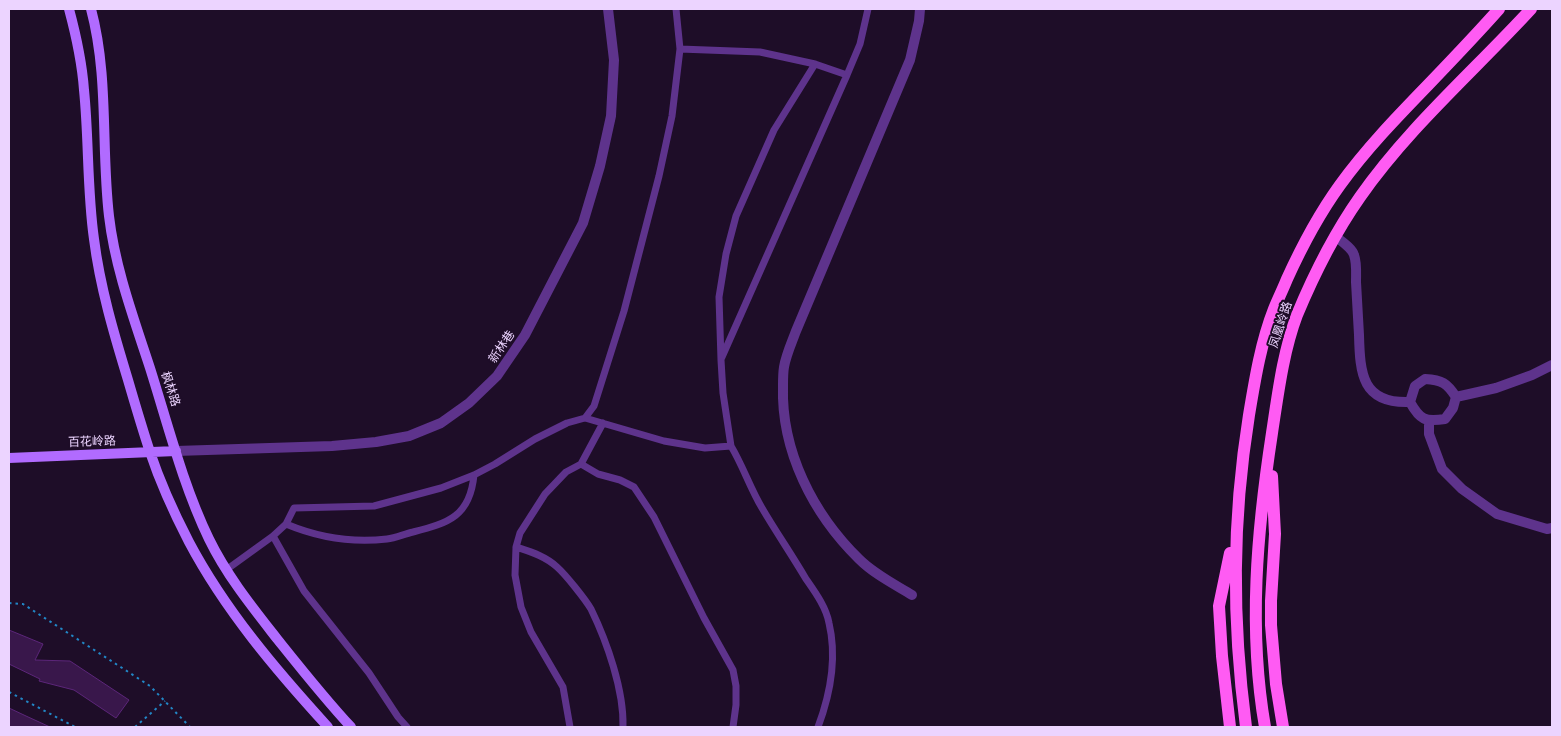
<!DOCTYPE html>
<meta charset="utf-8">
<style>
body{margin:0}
#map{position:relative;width:1561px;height:736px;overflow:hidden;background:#1e0d28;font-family:"Fira Sans",sans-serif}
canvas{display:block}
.frame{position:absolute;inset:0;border:10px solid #ecd4ff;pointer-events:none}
</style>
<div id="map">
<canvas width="1561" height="736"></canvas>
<div class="frame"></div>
</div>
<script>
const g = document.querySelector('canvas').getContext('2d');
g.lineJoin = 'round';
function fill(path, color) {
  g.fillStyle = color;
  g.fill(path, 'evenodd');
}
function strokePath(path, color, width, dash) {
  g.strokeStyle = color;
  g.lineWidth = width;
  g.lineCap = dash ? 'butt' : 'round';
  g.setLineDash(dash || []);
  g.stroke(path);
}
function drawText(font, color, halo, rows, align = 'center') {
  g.font = font + ' "Fira Sans","Noto Sans SC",sans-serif';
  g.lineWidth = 4;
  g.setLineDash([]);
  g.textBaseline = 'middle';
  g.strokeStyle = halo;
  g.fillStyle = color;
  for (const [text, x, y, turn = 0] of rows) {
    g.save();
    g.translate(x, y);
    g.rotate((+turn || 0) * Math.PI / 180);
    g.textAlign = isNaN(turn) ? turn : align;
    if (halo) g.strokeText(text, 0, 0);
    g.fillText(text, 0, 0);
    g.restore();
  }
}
const building = new Path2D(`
 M9,630L43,644L35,660L70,661L129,700L116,718L74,690L39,681L40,679L9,664Z
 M9,708L26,716L50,727H9Z`);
fill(building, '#39174b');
strokePath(building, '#5c267a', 1);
strokePath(new Path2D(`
 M9,603L23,604L150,686L190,727
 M9,692L75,727
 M135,727L165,701`), '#2286c5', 2, [2.5, 4]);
strokePath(new Path2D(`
 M680,49L760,52L815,64
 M722,357L847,75
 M585,418L594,406L624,311L659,176L672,116L680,49L676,9
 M731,446C743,466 750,488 762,508C776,532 792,555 806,579C815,592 826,607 829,623C837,657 830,695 818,727
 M581,464L598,474L620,480L634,487L654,517L704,618L733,670L736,686V705L733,727
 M286,524C317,537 352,543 387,539C396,538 404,534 413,532C449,523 470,516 474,475
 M273,536L304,591L369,673L398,717L407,727
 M516,547C531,552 545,556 557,567C566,575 585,599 591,609C607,642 624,690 623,727
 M226,570L273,536L286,524L294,508L374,506L441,488L474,475L495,464L535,439L567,423L585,418L664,441L705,448L731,446L723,393L721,360L719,297L726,254L736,216L774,130L815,64L847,75L860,44L868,9
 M570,727L563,687L531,632L521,607L515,575L516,547L520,533L545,494L566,472L581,464L603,423`), '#5e338c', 7);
strokePath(new Path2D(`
 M1335,236C1341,241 1352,248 1354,255C1357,263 1356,273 1356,282C1357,299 1358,317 1359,335C1360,374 1362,404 1410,402
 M1425,379C1442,380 1447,383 1456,397L1453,408L1445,419C1425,422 1420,420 1410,402L1415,386Z
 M1456,397L1496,388L1532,375L1552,365
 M1429,421V434L1442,469L1462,489L1497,514L1547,529L1552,528
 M176,451L332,446L376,442L409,436L441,423L469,403L497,376L525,335L583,223L600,166L611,116L614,60L608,9
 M912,595C894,584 874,574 859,559C813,514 781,451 783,386C783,380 783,373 784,367C786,355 792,342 796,331L910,60L919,21L920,9`), '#5e338c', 10);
strokePath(new Path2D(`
 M69,9C76,35 82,62 84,90C89,139 87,190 94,239C100,287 114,334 128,380C135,404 142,428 150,452C160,482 174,513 189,542C225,610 276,670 328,727
 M91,9C109,76 101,148 109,216C115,268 134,319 150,368C168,425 183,485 209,539C227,576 253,608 278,640C302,670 325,699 351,727
 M9,458L176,451`), '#b16bff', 10);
strokePath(new Path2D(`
 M1272,476L1275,534L1271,601V625L1276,684L1283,727
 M1230,727L1222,656L1219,606L1230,553
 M1246,727C1232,620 1232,521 1249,415C1255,379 1261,342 1274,309C1278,299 1283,289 1287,279C1302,246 1319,214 1340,185C1366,149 1397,117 1428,85C1452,60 1476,35 1499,9
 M1265,727C1248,629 1257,531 1272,433C1278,394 1283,352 1297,315C1314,274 1334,234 1360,197C1408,128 1474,71 1531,9`), '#ff5bf3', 12);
drawText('12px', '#ecd4ff', '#1e0d28', [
 ["凤凰岭路",1281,325,-72],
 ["新林巷",502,347,-56],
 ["枫林路",170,389,72],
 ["百花岭路",92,442,-2]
]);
</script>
